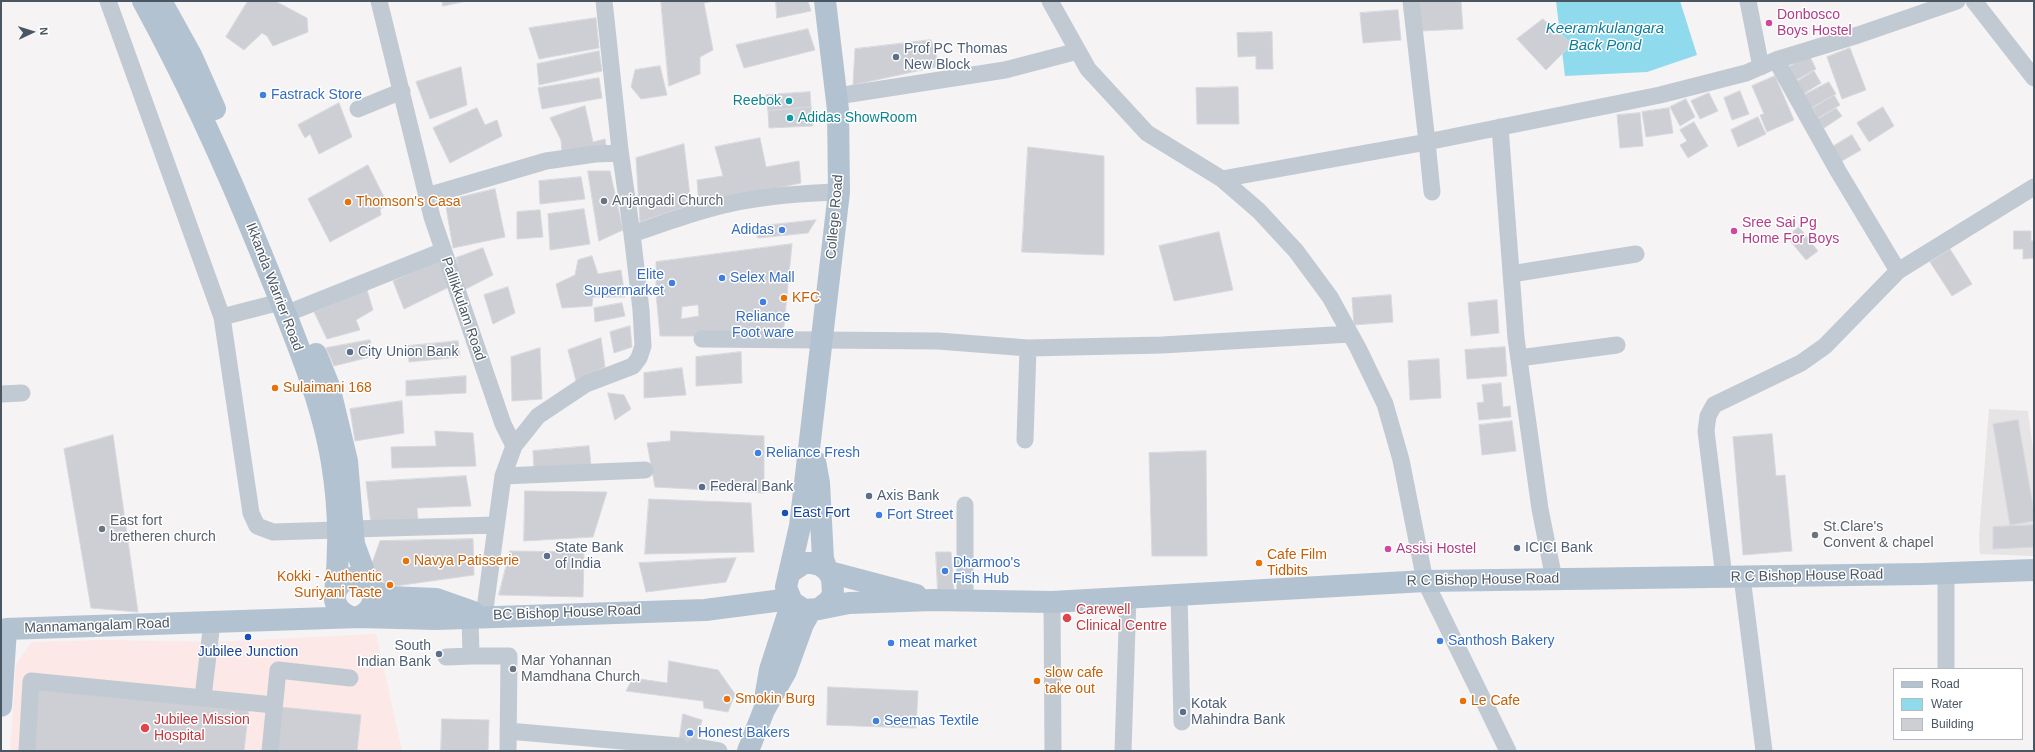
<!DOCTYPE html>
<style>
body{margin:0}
#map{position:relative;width:2035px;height:752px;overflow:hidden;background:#f5f3f3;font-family:Helvetica,sans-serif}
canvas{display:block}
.frame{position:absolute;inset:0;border:2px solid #4a5661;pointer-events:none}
.legend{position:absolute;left:1893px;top:668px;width:130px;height:72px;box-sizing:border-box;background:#fff;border:1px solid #b7bbc0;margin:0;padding:5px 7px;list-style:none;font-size:12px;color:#4a5661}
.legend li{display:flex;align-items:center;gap:8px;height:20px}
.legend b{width:20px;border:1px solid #b7bbc0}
.north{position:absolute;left:12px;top:12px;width:40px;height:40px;-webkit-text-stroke:3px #fff;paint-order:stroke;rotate:86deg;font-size:11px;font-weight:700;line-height:16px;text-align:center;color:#4a5661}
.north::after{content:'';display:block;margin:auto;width:14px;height:18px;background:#4a5661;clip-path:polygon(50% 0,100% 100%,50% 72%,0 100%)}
</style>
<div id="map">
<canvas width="2035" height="752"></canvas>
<div class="frame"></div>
<ul class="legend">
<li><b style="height:5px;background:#b3c2d1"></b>Road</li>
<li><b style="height:11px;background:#90daee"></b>Water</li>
<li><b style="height:11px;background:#cdcfd5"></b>Building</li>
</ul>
<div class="north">N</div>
</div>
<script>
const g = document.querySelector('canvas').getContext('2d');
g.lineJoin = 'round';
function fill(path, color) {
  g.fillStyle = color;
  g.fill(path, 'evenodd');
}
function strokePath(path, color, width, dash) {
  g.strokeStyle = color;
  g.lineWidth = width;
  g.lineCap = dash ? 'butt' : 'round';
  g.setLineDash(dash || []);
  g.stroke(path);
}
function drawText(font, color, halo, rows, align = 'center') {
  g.font = font + ' Helvetica,sans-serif';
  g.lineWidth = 3;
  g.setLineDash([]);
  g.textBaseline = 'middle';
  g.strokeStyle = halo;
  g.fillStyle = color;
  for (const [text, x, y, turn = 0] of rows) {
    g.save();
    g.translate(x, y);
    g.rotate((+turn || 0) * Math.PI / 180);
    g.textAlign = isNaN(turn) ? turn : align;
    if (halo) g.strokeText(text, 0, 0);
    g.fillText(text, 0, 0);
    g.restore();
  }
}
fill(new Path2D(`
 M1989,409L2028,411L2034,457V556L1980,554L1979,536Z`), '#e6e4e5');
fill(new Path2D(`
 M376,634L402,751H10L16,664L32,642L103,640L216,642Z`), '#fce8e6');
fill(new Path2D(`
 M1556,1H1680L1697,55L1647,72L1565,76Z`), '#90daee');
const building = new Path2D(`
 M248,1H275L307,18L308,32L273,46L267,36L262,33L244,50L226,37Z
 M442,1H467L443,6Z
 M661,1H713L704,3L713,50L700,57V74L669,86Z
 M776,1H808L811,11L777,18Z
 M1461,1L1463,29L1421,31L1419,2Z
 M1398,10L1401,40L1363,43L1360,13Z
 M596,18L599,48L539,59L529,28Z
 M1543,19L1572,44L1546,70L1517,39Z
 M808,29L815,50L744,68L736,45Z
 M1272,32L1273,69H1256V56L1238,57L1237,33Z
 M931,40L940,66L853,85L855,49Z
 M1850,48L1866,90L1842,99L1827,57Z
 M599,51L602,71L539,85L537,64Z
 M1809,55L1816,69L1794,81L1787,68Z
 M660,66L667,95L641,99L631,87L635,70Z
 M461,67L467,105L430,119L416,82Z
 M1814,71L1821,83L1803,94L1796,82Z
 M1775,76L1794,120L1767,132L1760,115L1764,114L1752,86Z
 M599,78L602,98L542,109L538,88Z
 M1829,82L1836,94L1811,108L1804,95Z
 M1238,87L1239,124H1197L1196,88Z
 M1740,91L1749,114L1732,120L1724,98Z
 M810,92L811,107L768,111L766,95Z
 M1709,93L1718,111L1700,119L1691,101Z
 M1834,95L1840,105L1818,118L1813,108Z
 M1686,99L1695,117L1680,126L1670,107Z
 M339,103L352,137L319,154L310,134L305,138L298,125Z
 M585,106L593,142L605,139L607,150L562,154L561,140L550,118Z
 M811,107L813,126L769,128L768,111Z
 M1883,107L1894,126L1869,142L1857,123Z
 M477,108L485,125L497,120L502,136L450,163L433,128Z
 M1669,108L1673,133L1646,137L1642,112Z
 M1836,108L1842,116L1824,128L1818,119Z
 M1640,113L1643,146L1620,148L1617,115Z
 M1758,117L1766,134L1738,147L1731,130Z
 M1694,122L1708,146L1688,158L1680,145L1687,141L1680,130Z
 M1852,135L1861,150L1835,165L1827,150Z
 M760,138L766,167L799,161L801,183L699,205L697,180L723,176L715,147Z
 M684,144L691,205L640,222L636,158Z
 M1028,147L1104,156V255L1022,252Z
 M368,165L388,205L380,209L381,215L330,242L308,199Z
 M588,171H610L623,230L599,241Z
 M581,177L585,199L540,204L539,181Z
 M495,189L505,237L453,248L445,201Z
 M584,209L590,244L550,250L548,214Z
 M540,210L543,237L517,239V212Z
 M816,220L808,233L758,238L753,227Z
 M1799,227L1818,251L1806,260L1787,237Z
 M2014,231H2031V241H2034V258L2023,259V249H2014Z
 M1219,232L1233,290L1174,301L1159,246Z
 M792,244L783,336H660L656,293V262Z
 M483,248L493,275L464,290L456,258Z
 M1950,249L1972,284L1952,296L1930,262Z
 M592,256L598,274L621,270L625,297H593L592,306L562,308L556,284L575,275L578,260Z
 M438,261L449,287L404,309L393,281Z
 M508,287L515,313L493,324L484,295Z
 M367,290L373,310L356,320L360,330L327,339L314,312Z
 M1391,295L1393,322L1354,325L1352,298Z
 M1497,300L1499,333L1471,336L1468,303Z
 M622,303L625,316L595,322L594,308Z
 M698,305L699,316L681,319L682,307Z
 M630,326L632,347L614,353L610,332Z
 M601,338L605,367L576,381L568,350Z
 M370,340L374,356L334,366L326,348Z
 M458,341L460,357L409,362L408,346Z
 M1505,347L1507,376L1467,379L1465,350Z
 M540,348L542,399L512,401L511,357Z
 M741,352L742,383L696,386V357Z
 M1439,359L1441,398L1410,400L1408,361Z
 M682,368L686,395L644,398V373Z
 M466,376V393L406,396V381Z
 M1501,383L1503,407L1510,406L1511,417L1479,420L1477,403L1484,402L1482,385Z
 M608,393L624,395L631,409L615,420Z
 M402,401L404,433L355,441L350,409Z
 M2018,420L2034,512V521L2010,525L1993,424Z
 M1512,421L1516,451L1482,455L1479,425Z
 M435,431L473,433L476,466L392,468L391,447L436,446Z
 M671,431L764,436V493L655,487L647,443L670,441Z
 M1772,434L1776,476L1785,475L1792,551L1743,555L1733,437Z
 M113,435L138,612L91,608L64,449Z
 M589,446L591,465L534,468L533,451Z
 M1206,451L1207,556H1152L1149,453Z
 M466,476L471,506L417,508L418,521L371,524L366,482Z
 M525,491L607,492L593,537L524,541Z
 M649,499L751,503L754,552L645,554Z
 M2034,525V547L1993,549V527Z
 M473,539L474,575L388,587L371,566L380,541Z
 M510,551L584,552L583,597L499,595Z
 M936,552H951L954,590L938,592Z
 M736,558L726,582L646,592L639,563Z
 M669,661L718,670L735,694L728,712L704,708L703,701L626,691L633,678L667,683Z
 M828,687L918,691L916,728L827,725Z
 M38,688L249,707L244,751H33Z
 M279,707L361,715L357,751H275Z
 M683,714L702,720L694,751H678Z
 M442,719L489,720L488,751H441Z`);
fill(building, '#cdcfd5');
strokePath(building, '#d7d9de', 1);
strokePath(new Path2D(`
 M108,1L222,317
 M379,1L432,217L503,424L514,446L503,476L484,616
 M604,1L620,150L632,234
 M1050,1L1088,69L1147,133L1222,179L1259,211L1296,251L1330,297L1358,348L1385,404L1401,460L1425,581L1508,751
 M1748,1L1761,67
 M1974,1L2034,78
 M1776,60L1838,171L1898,271
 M837,96L1005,70L1078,51
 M358,109L402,91
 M1500,127L1516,338L1540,509L1554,579
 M1222,179L1427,142L1411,1
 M1432,192L1427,142L1660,95L1746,73L1776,60L1858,35L1957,1
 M427,196L546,161L595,154L620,153
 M1511,274L1636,254
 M280,302L222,317L251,513L257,526L273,532L337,530
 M298,309L443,251
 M702,339L938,341L1028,348L1162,345L1350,334
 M1519,358L1617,345
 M1,394L22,393
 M1025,440L1028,348
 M514,446L538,416L586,384L633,366L639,358L643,346L641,310L632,234C668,222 705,208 743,201C775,195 807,193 839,192
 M503,476L645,470
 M352,529L496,525
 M1724,577L1706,431L1708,416L1714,405L1801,363L1825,346L1898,271L2034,187
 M1742,577L1764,751
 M1179,594L1182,722
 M965,600V505
 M1052,602L1053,751
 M470,617L471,656H509L508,751
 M446,657L471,656
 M1946,669V573
 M203,697L212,622
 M508,731L679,746
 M695,747L719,751
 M27,751L31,681L274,705
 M270,751L278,670L350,678
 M1123,751L1128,597`), '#c1cad2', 17);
strokePath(new Path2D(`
 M143,1C188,83 226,167 261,253C287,318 321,394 332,463C339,505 340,550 335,593
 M161,1L191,55L215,109
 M316,354L329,386L347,461L354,544L369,585
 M815,461L819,483L823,559L827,570
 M791,572L804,563H812L820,565L827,570L832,578L833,593L830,600L819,609L804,610L792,602L786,587L800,526L839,192L838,110L825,1
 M829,572L916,595
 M372,590L389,597L436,599L473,612
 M819,609L849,603L933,600L1052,602L1425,581L1923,574L2034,570
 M359,617L436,619L705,610L790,599
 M766,693L770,670L792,602
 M1,706L6,629L359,617C367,613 373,608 373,599C374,592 371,586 366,582C343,565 319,603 349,616
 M748,751L764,710L786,671L803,624L811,610`), '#b3c2d1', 22);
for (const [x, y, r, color] of [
 [1769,23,4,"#d1479c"],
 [896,57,4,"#5c6f8a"],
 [263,95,4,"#3f7fe0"],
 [789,101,4,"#0f9aa8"],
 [790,118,4,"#0f9aa8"],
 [604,201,4,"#6b7280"],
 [348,202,4,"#e8710a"],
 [782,230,4,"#3f7fe0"],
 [1734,231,4,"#d1479c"],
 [722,278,4,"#3f7fe0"],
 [672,283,4,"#3f7fe0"],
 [784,298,4,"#e8710a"],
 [763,302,4,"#3f7fe0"],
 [350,352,4,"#5c6f8a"],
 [275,388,4,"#e8710a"],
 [758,453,4,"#3f7fe0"],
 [702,487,4,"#5c6f8a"],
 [869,496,4,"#5c6f8a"],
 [785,513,4,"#1a4fb4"],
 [879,515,4,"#3f7fe0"],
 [102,529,4,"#6b7280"],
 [1815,535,4,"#6b7280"],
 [1517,548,4,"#5c6f8a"],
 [1388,549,4,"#d1479c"],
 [547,556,4,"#5c6f8a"],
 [406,561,4,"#e8710a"],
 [1259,563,4,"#e8710a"],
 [945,571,4,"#3f7fe0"],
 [390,585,4,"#e8710a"],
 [1067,618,5,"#e0444e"],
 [248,637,4,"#1a4fb4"],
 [1440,641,4,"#3f7fe0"],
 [891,643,4,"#3f7fe0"],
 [439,654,4,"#5c6f8a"],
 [513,669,4,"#6b7280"],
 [1037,681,4,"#e8710a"],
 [727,699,4,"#e8710a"],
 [1463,701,4,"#e8710a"],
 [1183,712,4,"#5c6f8a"],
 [876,721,4,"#3f7fe0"],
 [145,728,5,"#e0444e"],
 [690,733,4,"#3f7fe0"]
]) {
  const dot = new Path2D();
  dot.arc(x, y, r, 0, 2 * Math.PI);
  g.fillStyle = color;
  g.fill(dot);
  strokePath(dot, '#fff', 1.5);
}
drawText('14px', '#b23c85', '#fff', [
 ["Donbosco",1777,15],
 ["Boys Hostel",1777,31],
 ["Sree Sai Pg",1742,223],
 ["Home For Boys",1742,239],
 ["Assisi Hostel",1396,549]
], 'left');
drawText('14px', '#4e5e75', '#fff', [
 ["Prof PC Thomas",904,49],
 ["New Block",904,65],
 ["City Union Bank",358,352],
 ["Federal Bank",710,487],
 ["Axis Bank",877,496],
 ["State Bank",555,548],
 ["of India",555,564],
 ["ICICI Bank",1525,548],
 ["South",431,646,"right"],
 ["Indian Bank",431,662,"right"],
 ["Kotak",1191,704],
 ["Mahindra Bank",1191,720]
], 'left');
drawText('14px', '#366cbe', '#fff', [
 ["Fastrack Store",271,95],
 ["Adidas",774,230,"right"],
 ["Elite",664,275,"right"],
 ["Supermarket",664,291,"right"],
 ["Selex Mall",730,278],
 ["Reliance",763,317,"center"],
 ["Foot ware",763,333,"center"],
 ["Reliance Fresh",766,453],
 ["Fort Street",887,515],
 ["Dharmoo's",953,563],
 ["Fish Hub",953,579],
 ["Santhosh Bakery",1448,641],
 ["meat market",899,643],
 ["Seemas Textile",884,721],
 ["Honest Bakers",698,733]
], 'left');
drawText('14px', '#0d838f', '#fff', [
 ["Reebok",781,101],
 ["Adidas ShowRoom",798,118,"left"]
], 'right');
drawText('14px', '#5b616d', '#fff', [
 ["Anjangadi Church",612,201],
 ["East fort",110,521],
 ["bretheren church",110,537],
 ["St.Clare's",1823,527],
 ["Convent & chapel",1823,543],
 ["Mar Yohannan",521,661],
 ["Mamdhana Church",521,677]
], 'left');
drawText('14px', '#c56008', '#fff', [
 ["Thomson's Casa",356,202],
 ["KFC",792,298],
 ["Sulaimani 168",283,388],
 ["Cafe Film",1267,555],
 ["Tidbits",1267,571],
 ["Navya Patisserie",414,561],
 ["Kokki - Authentic",382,577,"right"],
 ["Suriyani Taste",382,593,"right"],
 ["slow cafe",1045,673],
 ["take out",1045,689],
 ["Smokin Burg",735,699],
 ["Le Cafe",1471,701]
], 'left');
drawText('14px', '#4a5661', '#fff', [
 ["College Road",835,217,-85],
 ["Ikkanda Warrier Road",274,287,69],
 ["Pallikkulam Road",463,309,71],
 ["R C Bishop House Road",1807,576,-1],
 ["R C Bishop House Road",1483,580,-1],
 ["BC Bishop House Road",567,613,-2],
 ["Mannamangalam Road",97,626,-2]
]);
drawText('14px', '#164399', '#fff', [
 ["East Fort",793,513],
 ["Jubilee Junction",248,652,"center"]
], 'left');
drawText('14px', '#be3a42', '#fff', [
 ["Carewell",1076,610],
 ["Clinical Centre",1076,626],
 ["Jubilee Mission",154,720],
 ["Hospital",154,736]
], 'left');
drawText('italic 15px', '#0c7c9b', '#fff', [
 ["Keeramkulangara",1605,29],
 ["Back Pond",1605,46]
]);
</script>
